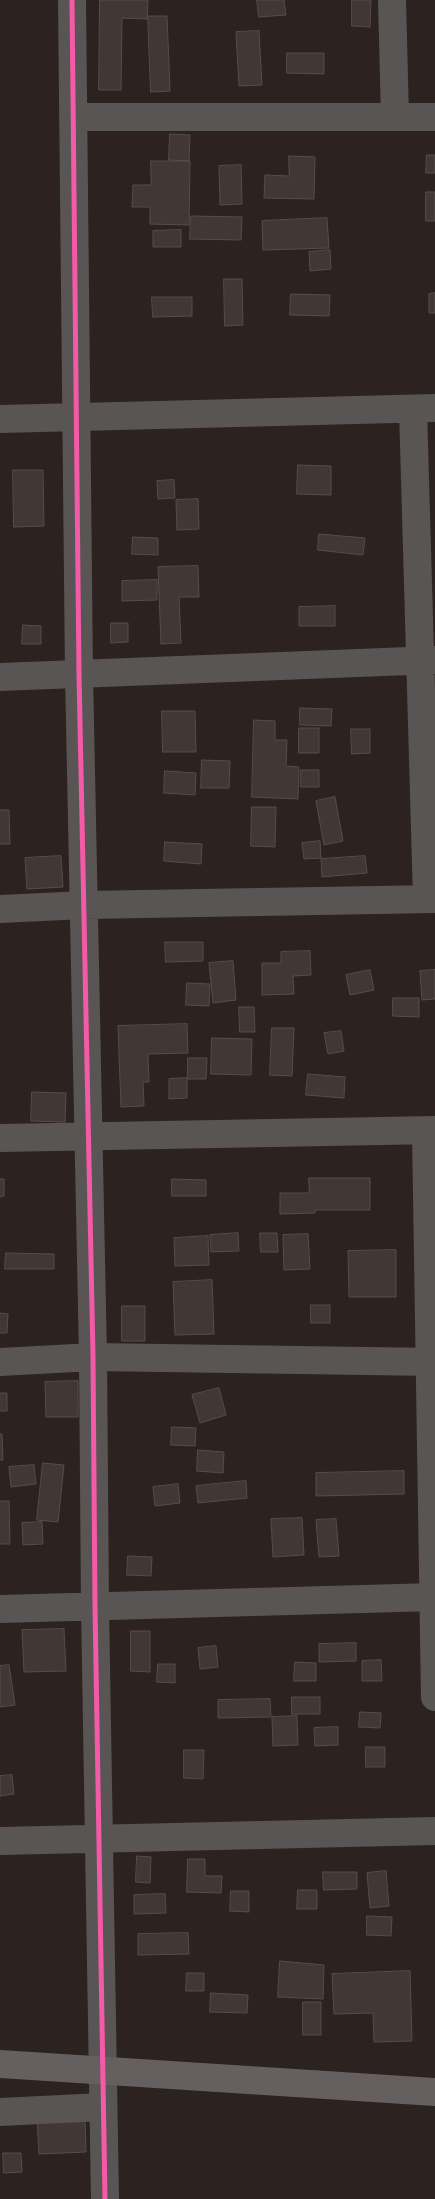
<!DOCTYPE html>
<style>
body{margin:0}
canvas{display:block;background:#2c221f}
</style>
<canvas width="435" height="2199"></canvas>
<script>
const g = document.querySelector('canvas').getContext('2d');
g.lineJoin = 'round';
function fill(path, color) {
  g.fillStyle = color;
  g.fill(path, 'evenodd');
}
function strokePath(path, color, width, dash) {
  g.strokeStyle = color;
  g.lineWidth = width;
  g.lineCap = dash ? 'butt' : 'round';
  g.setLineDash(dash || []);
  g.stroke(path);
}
const building = new Path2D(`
 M100,0H148L147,19L122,18L121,90H99Z
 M257,0H284L286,15L259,17Z
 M352,0H371L370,27L352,26Z
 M148,16H167L170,91L151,92Z
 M259,31L262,85L239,86L236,32Z
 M287,53H324V74L287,73Z
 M170,134L190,135L189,161L169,160Z
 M427,155H435V173H426Z
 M289,156L315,157L314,199L264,198L265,175L289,176Z
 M151,161H190L189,225L150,224V207H132L133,185H151Z
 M241,165L242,204L220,205L219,166Z
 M426,192H435V221H426Z
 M191,216L242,217L241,240L190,239Z
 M327,218L329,248L263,250L262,221Z
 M181,230V247H153V231Z
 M330,250L331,269L310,271L309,252Z
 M224,279H242L243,325L225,326Z
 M435,293V313H429V294Z
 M291,294L330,295L329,316L290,315Z
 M152,297H192V316L153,317Z
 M298,465L331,466V495L297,494Z
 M13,470H43L44,526L14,527Z
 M174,480L175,498L158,499L157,481Z
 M198,499L199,529L177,530L176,500Z
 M319,534L365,538L363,555L318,550Z
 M133,537L158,538V555L132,554Z
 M198,566L199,597H179L181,643L161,644L158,567Z
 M157,580V600L122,601V581Z
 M335,606V626H299V607Z
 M111,623H128V642L111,643Z
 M23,625L41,626V644H22Z
 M300,708L332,709L331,726L300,725Z
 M162,711H195L196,752H163Z
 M254,720L275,721V740H287L286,766L299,767L298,799L252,797Z
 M299,728H319V753H299Z
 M351,729H370V753L352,754Z
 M202,760L230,761L229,788H201Z
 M301,770H319V787H301Z
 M165,771L196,773L195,795L164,793Z
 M335,797L343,841L324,845L316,801Z
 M252,807H276L275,847L251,846Z
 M0,810H9L10,844H0Z
 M320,841L321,858L304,859L302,843Z
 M165,842L202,844L201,864L164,861Z
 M61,856L63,887L27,889L25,858Z
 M365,856L367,873L322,877L321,859Z
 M165,942H203V961L166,962Z
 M310,951L311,975L293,976L294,994L262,995V963H281V952Z
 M233,961L236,1000L213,1003L209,963Z
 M370,970L374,990L350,995L346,975Z
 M435,970V999L422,1000L420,971Z
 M187,983L210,984L209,1006L186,1005Z
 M393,998H419V1017L393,1016Z
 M239,1007H254L255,1032H240Z
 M187,1024L188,1053L148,1054L149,1082H143L144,1106L121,1107L118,1026Z
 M272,1028H294L292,1076L270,1075Z
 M341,1031L344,1051L328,1054L324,1033Z
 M212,1038L252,1039L251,1075L211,1074Z
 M188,1058H207L206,1079H188Z
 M308,1074L345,1077L344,1098L306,1095Z
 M187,1078V1098L169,1099V1079Z
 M32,1092L66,1093L65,1122L31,1121Z
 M309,1178H370V1210H315V1213L280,1214V1193H309Z
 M0,1179H4V1196L0,1197Z
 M172,1179L206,1180V1196H172Z
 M238,1233L239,1251L211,1252L210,1235Z
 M260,1233H277L278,1252H261Z
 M308,1234L310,1269L284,1270L283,1235Z
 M208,1236L209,1265L175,1266L174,1238Z
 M396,1250V1297H349L348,1251Z
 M6,1253L54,1254V1269H5Z
 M212,1280L214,1334L175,1335L173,1282Z
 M311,1305H330V1323H311Z
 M122,1306H145V1341H122Z
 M0,1313L8,1314L7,1333H0Z
 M78,1381V1417H46L45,1382Z
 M219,1388L226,1415L200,1423L192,1395Z
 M0,1393H7V1411H0Z
 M172,1427L196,1428L195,1446L171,1445Z
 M0,1434H2L3,1460H0Z
 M198,1450L224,1452L223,1473L197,1471Z
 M43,1463L64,1465L58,1522L37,1520Z
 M34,1465L36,1484L11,1487L9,1467Z
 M404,1471V1494L316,1496V1473Z
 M246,1481L247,1498L198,1503L196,1486Z
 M178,1484L180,1503L155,1506L153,1487Z
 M0,1501H9L10,1544H0Z
 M302,1518L304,1555L273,1557L271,1519Z
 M336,1519L339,1556L319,1557L316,1520Z
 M42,1522L43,1544L23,1545L22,1523Z
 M128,1556L152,1557L151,1576L127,1575Z
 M64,1629L66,1671L24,1672L22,1630Z
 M131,1631H150V1672L131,1671Z
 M356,1643V1661L319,1662V1644Z
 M216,1646L218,1667L200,1669L198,1648Z
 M381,1660L382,1681H362V1661Z
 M295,1662L316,1663V1681H294Z
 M158,1664H175V1683L157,1682Z
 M9,1665L15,1705L0,1707V1666Z
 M292,1697H320V1714H292Z
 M270,1699L271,1717L218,1718V1700Z
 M360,1712L381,1713L380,1728L359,1727Z
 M297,1716L298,1745L273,1746L272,1717Z
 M338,1727V1745L315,1746L314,1728Z
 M366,1747H385V1767H366Z
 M184,1750H204L203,1779L184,1778Z
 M12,1775L14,1794L0,1796V1776Z
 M137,1856L151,1857L150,1883L136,1882Z
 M188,1859H205V1876H222L221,1893L187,1892Z
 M386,1871L389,1906L370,1908L367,1873Z
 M323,1872H357V1889L324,1890Z
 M298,1890H317V1909H297Z
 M231,1891H249V1912L230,1911Z
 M165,1894L166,1913L134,1914V1895Z
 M367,1916L392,1917L391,1936L367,1935Z
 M188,1933L189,1954L138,1955V1934Z
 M280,1961L324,1965L323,1999L278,1997Z
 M410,1971L412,2041L374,2042L373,2013L334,2014L332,1974Z
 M187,1973H204V1991H186Z
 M211,1993L248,1995L247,2013L210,2012Z
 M303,2002H321V2035H303Z
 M85,2116L86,2152L39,2154L37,2118Z
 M3,2153H21L22,2172L4,2173Z`);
fill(building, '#413835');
strokePath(building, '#564c4a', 1);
strokePath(new Path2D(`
 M72,0L79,674L93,1357L95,1606L105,2199
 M392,0L395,117
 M73,117H435
 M413,409L427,899
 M0,419L435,408
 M0,677L435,660
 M0,909L84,905L435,899
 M426,1131L435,1697
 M0,1138L435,1130
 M0,1362L93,1357L435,1362
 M0,1609L435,1597
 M0,1841L435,1831
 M0,2112L102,2107`), '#595554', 28);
strokePath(new Path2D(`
 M0,2064L435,2092`), '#65605f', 28);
strokePath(new Path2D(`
 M72,0L79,674L93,1357L95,1606L105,2199`), '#f35aa7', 5);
</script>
